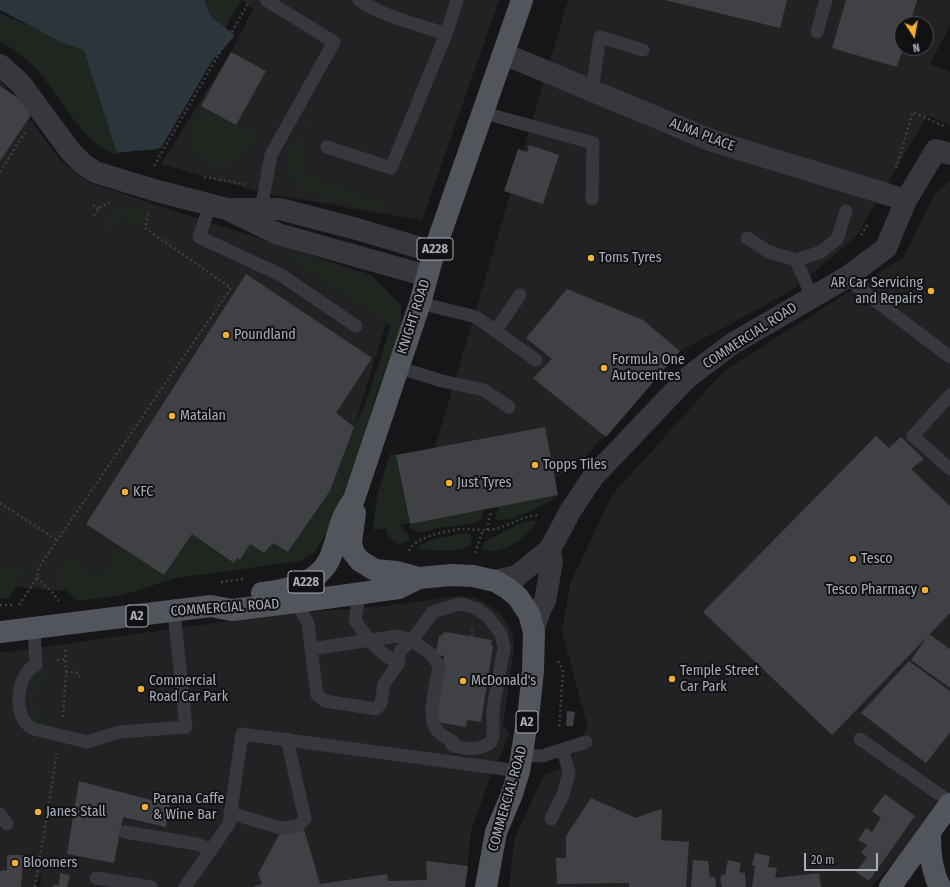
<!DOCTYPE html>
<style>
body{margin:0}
#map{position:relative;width:950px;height:887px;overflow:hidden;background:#161618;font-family:"Fira Sans Condensed",sans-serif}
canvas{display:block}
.north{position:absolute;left:894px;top:16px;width:40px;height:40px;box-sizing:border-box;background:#111113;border:1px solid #4d4f55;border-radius:50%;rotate:169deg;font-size:11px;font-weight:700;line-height:16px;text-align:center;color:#a8adb8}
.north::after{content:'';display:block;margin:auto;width:14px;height:18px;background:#f2b134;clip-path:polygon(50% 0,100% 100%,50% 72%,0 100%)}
.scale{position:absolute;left:804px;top:853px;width:74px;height:18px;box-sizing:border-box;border:2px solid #a8adb8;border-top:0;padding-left:5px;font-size:12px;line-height:14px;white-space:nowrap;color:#a8adb8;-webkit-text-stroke:3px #111113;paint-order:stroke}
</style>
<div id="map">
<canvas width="950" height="887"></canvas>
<div class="north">N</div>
<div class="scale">20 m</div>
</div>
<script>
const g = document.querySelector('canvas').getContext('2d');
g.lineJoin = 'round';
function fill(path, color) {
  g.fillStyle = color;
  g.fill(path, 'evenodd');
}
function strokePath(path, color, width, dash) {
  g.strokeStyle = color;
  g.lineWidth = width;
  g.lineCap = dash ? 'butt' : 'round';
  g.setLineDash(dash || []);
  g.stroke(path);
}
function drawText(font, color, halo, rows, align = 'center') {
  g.font = font + ' "Fira Sans Condensed",sans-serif';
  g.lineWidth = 4;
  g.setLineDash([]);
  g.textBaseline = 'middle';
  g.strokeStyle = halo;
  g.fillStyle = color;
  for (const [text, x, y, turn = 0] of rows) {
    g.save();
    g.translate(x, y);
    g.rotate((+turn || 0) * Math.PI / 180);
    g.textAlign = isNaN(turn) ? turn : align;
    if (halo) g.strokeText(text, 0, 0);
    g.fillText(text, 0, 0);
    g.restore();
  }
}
fill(new Path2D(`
 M242,0H499L422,220L263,193L161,164L231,52L253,9Z
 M568,0H950V25L930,64L950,72V126L928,115L855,238L791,291L675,354L584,459L539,489L422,491ZM902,24H926V48H902Z
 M0,80L62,162L90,183L371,275L388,291L389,313L353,430L330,491L288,552L94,588L58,591L0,585Z
 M950,180V824L924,831L871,887H509L515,837L544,775L567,766L588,728L562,632L570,584L612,495L724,371L904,257L933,197Z
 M460,596L476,598L498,611L506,621L513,635L514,649L503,726L510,733L490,777L471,831L465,887H40L42,871L34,887H0V653L273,615L384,606Z`), '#222225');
fill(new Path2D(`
 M0,0H241L156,150L117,152L116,155C81,140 65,104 42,76C31,61 15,51 0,41V13L70,44Z
 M201,106L236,125L258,133C252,141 246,154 238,160C221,173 199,167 190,148C189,145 187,142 187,139C186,127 194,116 201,106Z
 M307,119L312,122L300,145L309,157L308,173L387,205L385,214L297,190L291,176L287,154Z
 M135,204L146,206L138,231L120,218L107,233L102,225V217L108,220L117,209Z
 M294,251L372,279L401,304V327L378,389L357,459L332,525L314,553L301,561L176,578L123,595L77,601L56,581V571L68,556L99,576L120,547L164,574L192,534L234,563L237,558L240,560L250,544L264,553L273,543L289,552L330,491L354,427L364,408L391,326L291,260Z
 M390,454L396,455L409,523L400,525L409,536V540L404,543L397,544L389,537L386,528L375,530L373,528L377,496Z
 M558,495C549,503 506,526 495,519L499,506Z
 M483,509L482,517L477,523L437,528L421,533L410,528V524Z
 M528,521H535L536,523C528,537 499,558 483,549V543L512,527Z
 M466,533L471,535L472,543C461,555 432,549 417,549C424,539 454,535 466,533Z
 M30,564L10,596L7,598H0V567Z
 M57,666L58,674L45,679L36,696L37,704L41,713L52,721L49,725C18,725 22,673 57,666Z`), '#1e261f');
fill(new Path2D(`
 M0,0H204L211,17L234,34L233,39L231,40L212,61L161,148L117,153L84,50L63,43L0,10Z`), '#2c353c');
fill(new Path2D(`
 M665,0H787L780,28Z
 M846,0H917L910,24H902L903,48L897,67L832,48Z
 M231,52L266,71L236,125L201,106Z
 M0,86L35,109L0,161Z
 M529,145L559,155L543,204L504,191L518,149L527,152Z
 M246,274L372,358L336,413L354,427L330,491L288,552L273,543L264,553L250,544L240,560L237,558L234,563L192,534L164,575L86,524Z
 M567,289L643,320L680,351L606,437L533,378L552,359L526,338Z
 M545,427L558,495L410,524L396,455Z
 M876,436L889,448L901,437L924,459L911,469L950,506V613L832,735L703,612Z
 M445,632L492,640L491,645L493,646L481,722L467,720L466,727L437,722L435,706L444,656L435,655L439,637Z
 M929,634L950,649V688L911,660Z
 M909,661L950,691V732L926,763L861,713Z
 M567,711L575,712L573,726H566Z
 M79,781L170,805L166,827L123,817L114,863L67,854Z
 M885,794L915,816L869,881L856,872L867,857L861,853L867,845L858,840L866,828L872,832L881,818L872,811Z
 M591,798L634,817V818L662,809L661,840L689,842L686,887H629V883L557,884L556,858H566V836Z
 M303,826L320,884L387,874L388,881L427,880L426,861L468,866L465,887H252L262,884L258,874L280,833Z
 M755,853L770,856L768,867L777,868L775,878L819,873L821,887H752L755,866L752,865Z
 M7,855H24L21,887H0V871L7,870Z
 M693,860L708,861L710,877H715L716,887H691Z
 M728,860L741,863L739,872L745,873L746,887H722L720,879L722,875H725Z
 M60,873L70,875L67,887H53V885H59Z`), '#404145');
strokePath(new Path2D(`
 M154,166L248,4
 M896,168L913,112L944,126
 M0,172L26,131
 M204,177L245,184
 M93,205L99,209
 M94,216L101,206L110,202
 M861,235L868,224
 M0,503L57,540
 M487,530L491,510
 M409,551C413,537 450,530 463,529C473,529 484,531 494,529C510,526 523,515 540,515
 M475,553L483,530
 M37,578L52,592L59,601
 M221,582L243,579
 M0,605H13
 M19,605L37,578L38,570L41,564L231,288L145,228L149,212
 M472,636V629
 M57,660L65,659
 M558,661L563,671L559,730
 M66,672H76L80,677
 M63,717L66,672L65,648
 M35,887L57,753`), '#3d3f44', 2.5, [2, 3]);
strokePath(new Path2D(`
 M359,0C384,17 417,24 446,34
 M817,32L826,0
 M592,90L600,37L643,50
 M484,113L593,143L592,199
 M327,147L391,168L446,34L457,0
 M210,205L199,237L281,275L356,326
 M261,209L271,155L334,42L266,0
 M747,238L769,252L796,260
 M847,277L859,288L950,357
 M812,297L796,260L821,252L837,239L846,211
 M420,303L476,317L536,360
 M496,330L520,295
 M397,367L442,381L484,390L509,407
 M950,395L913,436L950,469
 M296,602L308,623L317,695L325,701L376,709L381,703L384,684L398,664C376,650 369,641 355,620L358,603L363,593
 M34,628L36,665C16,674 11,719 34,729L87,742L119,732L186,727L174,612
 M311,649L397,636L412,640L431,654L439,666C437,682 427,713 435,727C438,733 446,738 452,741V745C464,749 480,751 491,742L493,736V709L504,648L501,634L488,617L477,609L463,604L456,605L433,612L412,640L400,651L398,664
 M860,739L950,802
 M522,755L542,756L586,742
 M230,813L281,828L298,826L305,819L287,739
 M0,814L7,824
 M551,819L563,795L569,773L563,749
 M125,832L197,844L211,850
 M96,878L151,887
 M185,887L229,824L242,734L519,771`), '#37383d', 13);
strokePath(new Path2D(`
 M504,54L713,141L906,200
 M0,65L21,84L71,152L82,163L95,172L157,191L227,209H280L357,229L434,252
 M231,211L278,234L427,276
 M550,549L571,510L593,477L687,378L732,344L847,277L886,248L906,200L936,150L950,154
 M495,581L517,576L550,549L552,562L545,601L540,610L534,628`), '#37383d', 22);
strokePath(new Path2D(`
 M355,513L351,542L353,552L360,561L375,570L397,572L419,578
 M262,593C286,590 317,584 329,560C335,547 337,534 342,521C344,513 350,506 354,499L420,303L434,252L522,0
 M0,632L211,606L232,610L296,602L399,588L419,578L451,575L473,576L495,581L507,588L518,597L529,614L534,632L533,671L529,709L519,771L512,794L496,832L486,887
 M930,832C930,852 931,869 940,887
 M890,887L950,804`), '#53555c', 22);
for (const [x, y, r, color] of [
 [591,258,4,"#f2b134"],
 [931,291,4,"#f2b134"],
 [226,335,4,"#f2b134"],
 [604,368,4,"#f2b134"],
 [172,416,4,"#f2b134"],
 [535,465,4,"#f2b134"],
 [449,483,4,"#f2b134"],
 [125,492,4,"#f2b134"],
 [853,559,4,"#f2b134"],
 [925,590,4,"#f2b134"],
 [672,679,4,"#f2b134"],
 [463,681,4,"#f2b134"],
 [141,689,4,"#f2b134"],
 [145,807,4,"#f2b134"],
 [38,812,4,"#f2b134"],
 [15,863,4,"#f2b134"]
]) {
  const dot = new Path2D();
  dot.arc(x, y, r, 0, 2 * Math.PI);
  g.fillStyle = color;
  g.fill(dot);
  strokePath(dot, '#111113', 1.5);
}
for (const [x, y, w] of [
 [435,249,36],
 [306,582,36],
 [137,616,22],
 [527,722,22]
]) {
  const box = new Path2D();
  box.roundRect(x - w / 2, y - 11, w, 22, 3);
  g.fillStyle = '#111113';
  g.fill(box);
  strokePath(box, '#a8adb8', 1);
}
drawText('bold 13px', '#a8adb8', null, [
 ["A228",435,249],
 ["A228",306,582],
 ["A2",137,616],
 ["A2",527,722]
]);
drawText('14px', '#a8adb8', '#111113', [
 ["ALMA PLACE",702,135,21],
 ["KNIGHT ROAD",414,317,-72],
 ["COMMERCIAL ROAD",750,336,-33],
 ["COMMERCIAL ROAD",225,608,-4],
 ["COMMERCIAL ROAD",508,799,-74]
]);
drawText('14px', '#a8adb8', '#111113', [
 ["Toms Tyres",599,258],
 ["AR Car Servicing",923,283,"right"],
 ["and Repairs",923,299,"right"],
 ["Poundland",234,335],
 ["Formula One",612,360],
 ["Autocentres",612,376],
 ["Matalan",180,416],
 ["Topps Tiles",543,465],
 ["Just Tyres",457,483],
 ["KFC",133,492],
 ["Tesco",861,559],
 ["Tesco Pharmacy",917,590,"right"],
 ["Temple Street",680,671],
 ["Car Park",680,687],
 ["Commercial",149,681],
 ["Road Car Park",149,697],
 ["McDonald's",471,681],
 ["Parana Caffe",153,799],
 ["& Wine Bar",153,815],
 ["Janes Stall",46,812],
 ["Bloomers",23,863]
], 'left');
</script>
